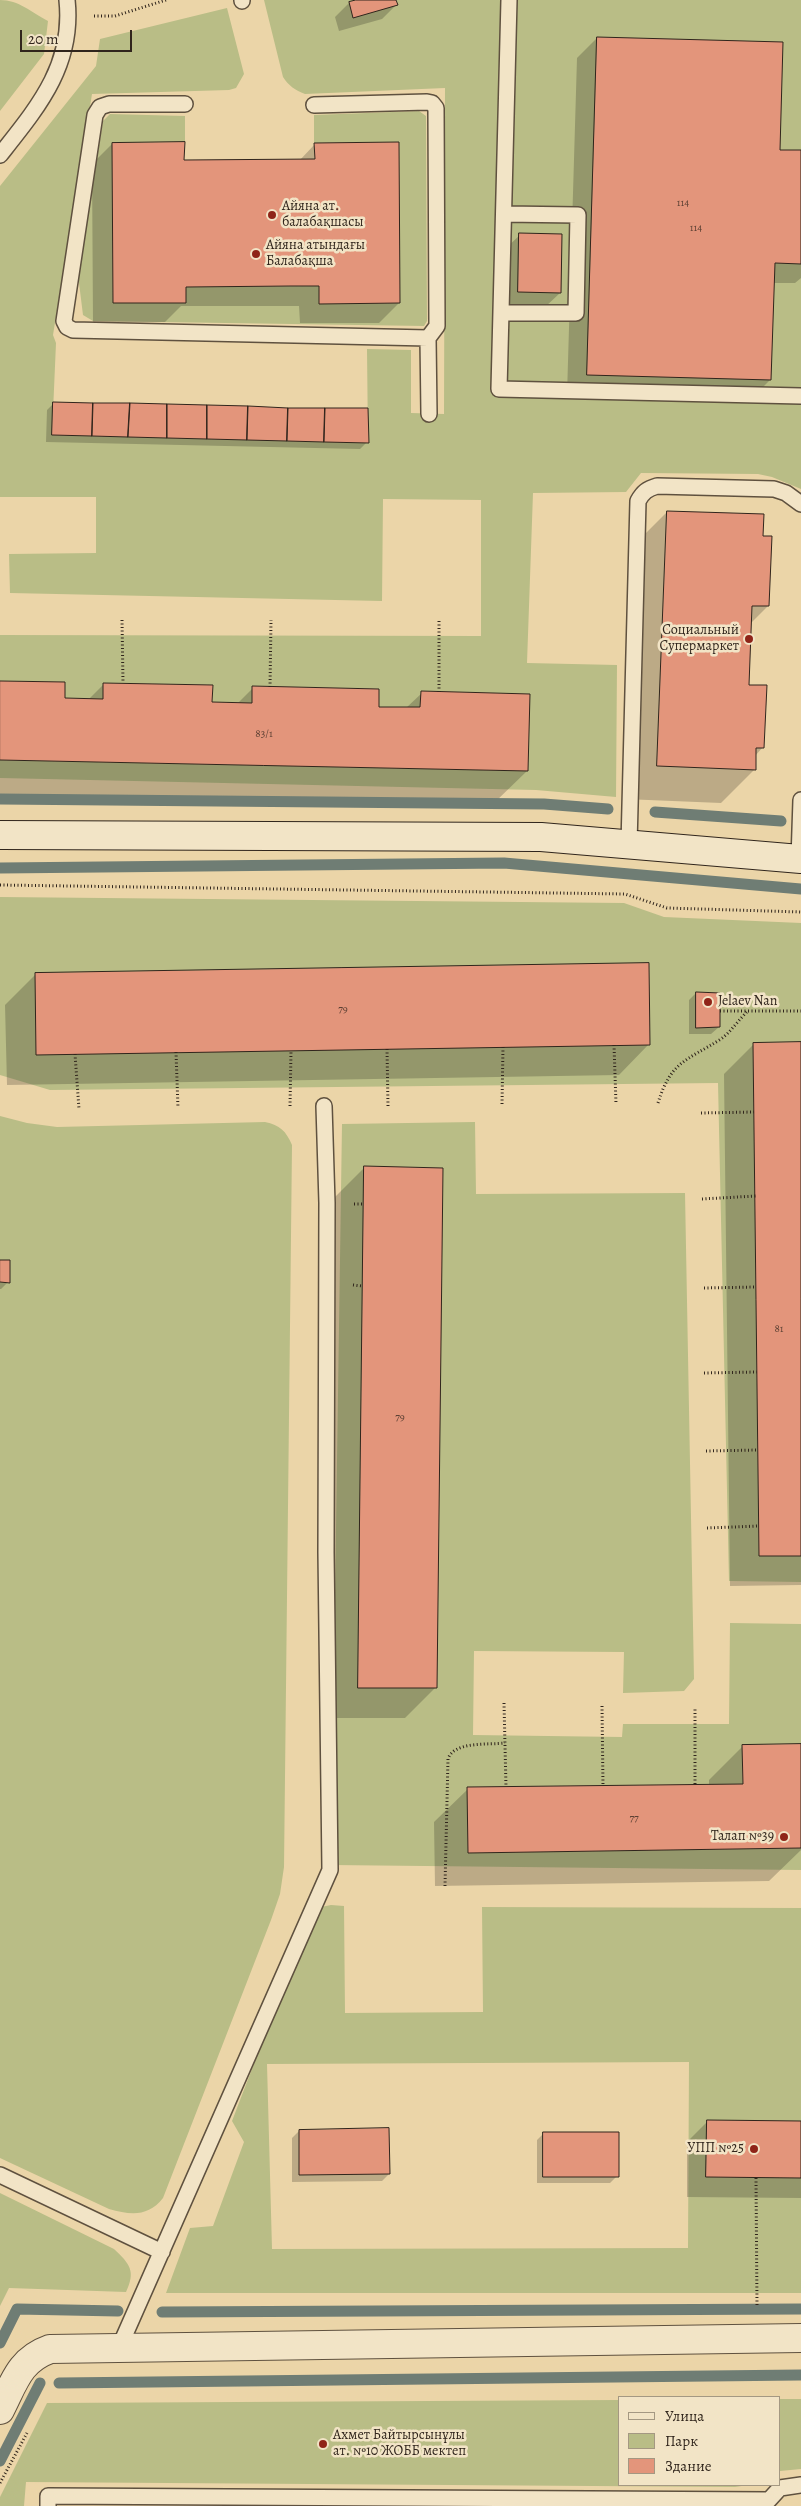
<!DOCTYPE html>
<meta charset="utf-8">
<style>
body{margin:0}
#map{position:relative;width:801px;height:2506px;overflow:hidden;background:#ebd5a8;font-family:Alegreya,serif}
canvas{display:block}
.legend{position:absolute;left:618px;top:2396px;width:162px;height:90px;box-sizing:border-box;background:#f2e4c6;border:1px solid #a49882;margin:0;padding:6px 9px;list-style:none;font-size:15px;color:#30251c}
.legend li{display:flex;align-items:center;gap:10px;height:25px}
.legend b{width:25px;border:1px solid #a49882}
.scale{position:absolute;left:20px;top:30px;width:112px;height:22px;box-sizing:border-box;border:2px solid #30251c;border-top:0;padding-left:6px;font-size:15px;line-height:18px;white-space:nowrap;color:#30251c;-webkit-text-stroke:4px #f2e4c6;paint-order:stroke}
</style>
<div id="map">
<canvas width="801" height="2506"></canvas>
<ul class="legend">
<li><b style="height:6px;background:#f2e4c6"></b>Улица</li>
<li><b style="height:14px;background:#b9bd86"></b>Парк</li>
<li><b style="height:14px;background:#e3957b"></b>Здание</li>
</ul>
<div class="scale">20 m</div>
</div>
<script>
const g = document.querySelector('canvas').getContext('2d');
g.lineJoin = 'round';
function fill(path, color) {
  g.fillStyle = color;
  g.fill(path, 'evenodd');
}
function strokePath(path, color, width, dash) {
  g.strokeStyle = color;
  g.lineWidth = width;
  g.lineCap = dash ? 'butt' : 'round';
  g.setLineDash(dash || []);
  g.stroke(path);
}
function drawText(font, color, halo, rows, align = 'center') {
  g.font = font + ' Alegreya,serif';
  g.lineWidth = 5;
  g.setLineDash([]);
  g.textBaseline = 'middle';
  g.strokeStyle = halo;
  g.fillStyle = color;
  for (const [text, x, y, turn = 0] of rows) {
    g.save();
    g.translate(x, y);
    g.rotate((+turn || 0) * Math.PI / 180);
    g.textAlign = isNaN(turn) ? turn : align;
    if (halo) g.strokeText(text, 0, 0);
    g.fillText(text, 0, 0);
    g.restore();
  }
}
fill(new Path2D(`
 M0,0C19,0 31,12 48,21L44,54L0,111Z
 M264,0H801V489L772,477L758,474L641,473L626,492L533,493L527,663L617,665L616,797L536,790L0,778V760L528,771L529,694L422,691L420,707H379V689L253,686L252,703L212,702L213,685L103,683V699L65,698V682L0,681V635L481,636V500L383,499L382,601L10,593L9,554L96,553V497H0V186L96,66L100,39L227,8L244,74L236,88L229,90L92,94L53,335L56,343L52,435L368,443L367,349L411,350V413L444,414L445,88L305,94C295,90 289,86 283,77Z
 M419,111L426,116L427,321L424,326L93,321L83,315L78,275L103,121L110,114L185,116V142L112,143L113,303H186V287L319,286L320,304L400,303L399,142L314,143V115Z
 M0,897L624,903L664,917L801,923V1042L753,1043L759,1556H801V1582L729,1581L718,1083L50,1090L0,1075ZM649,963L650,1045L176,1052ZM696,992L720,993V1027H696Z
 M0,1116L27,1123L57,1127L265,1122C280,1125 286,1131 292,1145L284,1867L280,1894L271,1920L163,2198C148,2217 131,2215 109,2209L0,2158V1282H10V1260H0Z
 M475,1122L476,1194L685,1193L694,1679L684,1691L623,1693L624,1652L474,1651L473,1735L622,1737L623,1724H729L730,1623L801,1624V1744L742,1745L743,1784L468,1787V1853L801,1848V1870L331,1865L342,1124ZM364,1167L443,1168L436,1688H358Z
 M331,1905L344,1906L345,2013L483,2012L482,1907L801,1908V2121L706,2177L801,2178V2293H166L190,2228L213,2226L244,2142L232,2121L306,1928L321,1907ZM689,2062L688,2248L272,2249L267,2064Z
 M0,2193L114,2249C130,2264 136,2271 126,2292L9,2288L0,2306Z
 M780,2399H801V2469L780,2471Z
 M620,2400V2485H748L735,2487L26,2482L24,2506H0V2497L47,2403Z`), '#b9bd86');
fill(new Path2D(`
 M360,0H395L396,5L382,19L339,31L335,17L349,3Z
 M597,38L779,151H801V278L795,283H773L770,380L750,400L567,395L577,58Z
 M112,144L183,162L299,161L315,144L399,303L379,323H300L299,306H181L165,322L93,323L92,164Z
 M520,235L560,293L545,307L504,306L505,249Z
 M54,403L367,410V442L360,449L46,442L47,410Z
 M667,512L762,537L768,606L750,624L748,686L763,747L755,756V769L721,803L624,799L634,545Z
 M0,682L63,699L88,700L104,684L211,703L237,704L253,688L378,708H406L422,693L527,771L493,804L0,794Z
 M36,974L649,1044L619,1075L7,1085L5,1005Z
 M696,993L719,1027L711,1034H689V1000Z
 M801,1043V1585L730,1586L724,1074L754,1044Z
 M364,1168L435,1688L405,1718H328L334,1198Z
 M0,1261L8,1282L1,1289H0Z
 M801,1745V1850L769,1881L435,1886L434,1822L468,1789L709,1786V1780L743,1746Z
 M707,2122H801V2198L687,2197V2142Z
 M299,2131L389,2174L382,2181L292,2182V2138Z
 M544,2133L617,2176L610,2183H537V2140Z`), '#0003');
strokePath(new Path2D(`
 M0,799L544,804L608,809
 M655,812L781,821
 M0,868L504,863L801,889
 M162,2312L801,2309
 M0,2343L17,2309L118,2311
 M59,2383L801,2375
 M0,2461L40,2383`), '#6f7d74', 11);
const building = new Path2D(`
 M356,0H396L398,5L353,18L349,2Z
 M597,37L783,42L780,150H801V264L775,263L771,380L587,375Z
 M185,142L184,160L315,159L314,143L399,142L400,303L319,304V286H291L186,287V303H113L112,143Z
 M519,233L562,234L561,293L518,292Z
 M53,402L93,403L92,436L52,435Z
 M93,403H130L128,437L92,436Z
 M130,403L167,404V438L128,437Z
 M167,404L207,405V439L167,438Z
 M207,405L248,406L247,440L207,439Z
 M248,406L288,408L287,441L247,440Z
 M288,408H325L324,442L287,441Z
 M325,408H368L369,443L324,442Z
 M667,511L764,514L763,536H772L769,606H752L749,685H767L764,748H756V770L657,766Z
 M0,681L65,682V698L103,699V683L213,685L212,702L252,703V686L379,689V707H420L421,691L530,694L528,771L0,760Z
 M649,963L650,1045L36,1055L35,973Z
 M696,992L720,993V1027L696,1028Z
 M801,1042V1556H759L753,1043Z
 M364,1166L443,1168L437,1688H358Z
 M0,1260H10V1283L0,1282Z
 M801,1744V1848L468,1853L467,1787L743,1784L742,1745Z
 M707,2120L801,2121V2178L706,2177Z
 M389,2128L390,2174L299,2175V2130Z
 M543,2132H619V2177H543Z`);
fill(building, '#e3957b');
strokePath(building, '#30251c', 1);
const lane = new Path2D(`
 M242,0V1
 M509,0L499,389L801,396
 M185,104H109L100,107L95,115L64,321L67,327L73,330L428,338L437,326L436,108L432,103L427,102L314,105
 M0,155C38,107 74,65 67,0
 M501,313H576L578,215L504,214
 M428,338L429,414
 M629,844L638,501C643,492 647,489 657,486L774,489L786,493L801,504
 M799,859L801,800
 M0,2175L162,2252
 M119,2348L330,1870L326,1552L327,1203L324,1106
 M48,2506V2496L769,2500L780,2488L801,2485`);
const street = new Path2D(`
 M0,2410C14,2383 19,2360 50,2349L801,2338`);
const secondary = new Path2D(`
 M0,835L541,837L801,859`);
strokePath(lane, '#5f513f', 18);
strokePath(street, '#5f513f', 30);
strokePath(secondary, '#30251c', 30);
strokePath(new Path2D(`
 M94,16H115L166,0
 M122,620L123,683
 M439,621V692
 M270,687L271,620
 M0,885L625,894L667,908L801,912
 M720,1011H801
 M614,1045L616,1104
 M387,1049L388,1106
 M176,1052L178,1108
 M75,1054L79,1109
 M658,1103C671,1061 686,1061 721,1039C731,1032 739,1019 748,1011
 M502,1104L503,1047
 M290,1106L291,1051
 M701,1113L754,1112
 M702,1199L756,1196
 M354,1204H363
 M353,1285L362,1286
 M704,1288L756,1287
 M704,1373L757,1372
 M706,1451L758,1450
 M707,1528L759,1526
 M504,1703L506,1787
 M602,1706L603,1786
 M695,1784V1707
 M445,1886L448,1759C454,1741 488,1745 505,1743
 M756,2178L757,2305
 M0,2483L27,2433`), '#30251c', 3, [1, 2.5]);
strokePath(lane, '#f2e4c6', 15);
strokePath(street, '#f2e4c6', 28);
strokePath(secondary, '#f2e4c6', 28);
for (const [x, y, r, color] of [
 [272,215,5,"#8f2418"],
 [256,254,5,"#8f2418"],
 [749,639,5,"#8f2418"],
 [708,1002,5,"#8f2418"],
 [784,1837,5,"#8f2418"],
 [754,2149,5,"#8f2418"],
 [323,2444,5,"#8f2418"]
]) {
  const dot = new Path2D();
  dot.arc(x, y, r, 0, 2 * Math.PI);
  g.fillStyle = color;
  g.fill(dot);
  strokePath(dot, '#f2e4c6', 2);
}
drawText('11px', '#5d4134', null, [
 ["114",683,203],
 ["114",696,228],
 ["83/1",264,734],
 ["79",343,1009],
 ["81",779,1329],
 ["79",400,1417],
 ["77",634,1818]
]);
drawText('14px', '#30251c', '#f2e4c6', [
 ["Айяна ат.",282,207],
 ["балабақшасы",282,223],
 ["Айяна атындағы",266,246],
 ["Балабақша",266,262],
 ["Социальный",739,631,"right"],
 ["Супермаркет",739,647,"right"],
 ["Jelaev Nan",718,1002],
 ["Талап №39",774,1837,"right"],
 ["УПП №25",744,2149,"right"],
 ["Ахмет Байтырсынұлы",333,2436],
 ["ат. №10 ЖОББ мектеп",333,2452]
], 'left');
</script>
